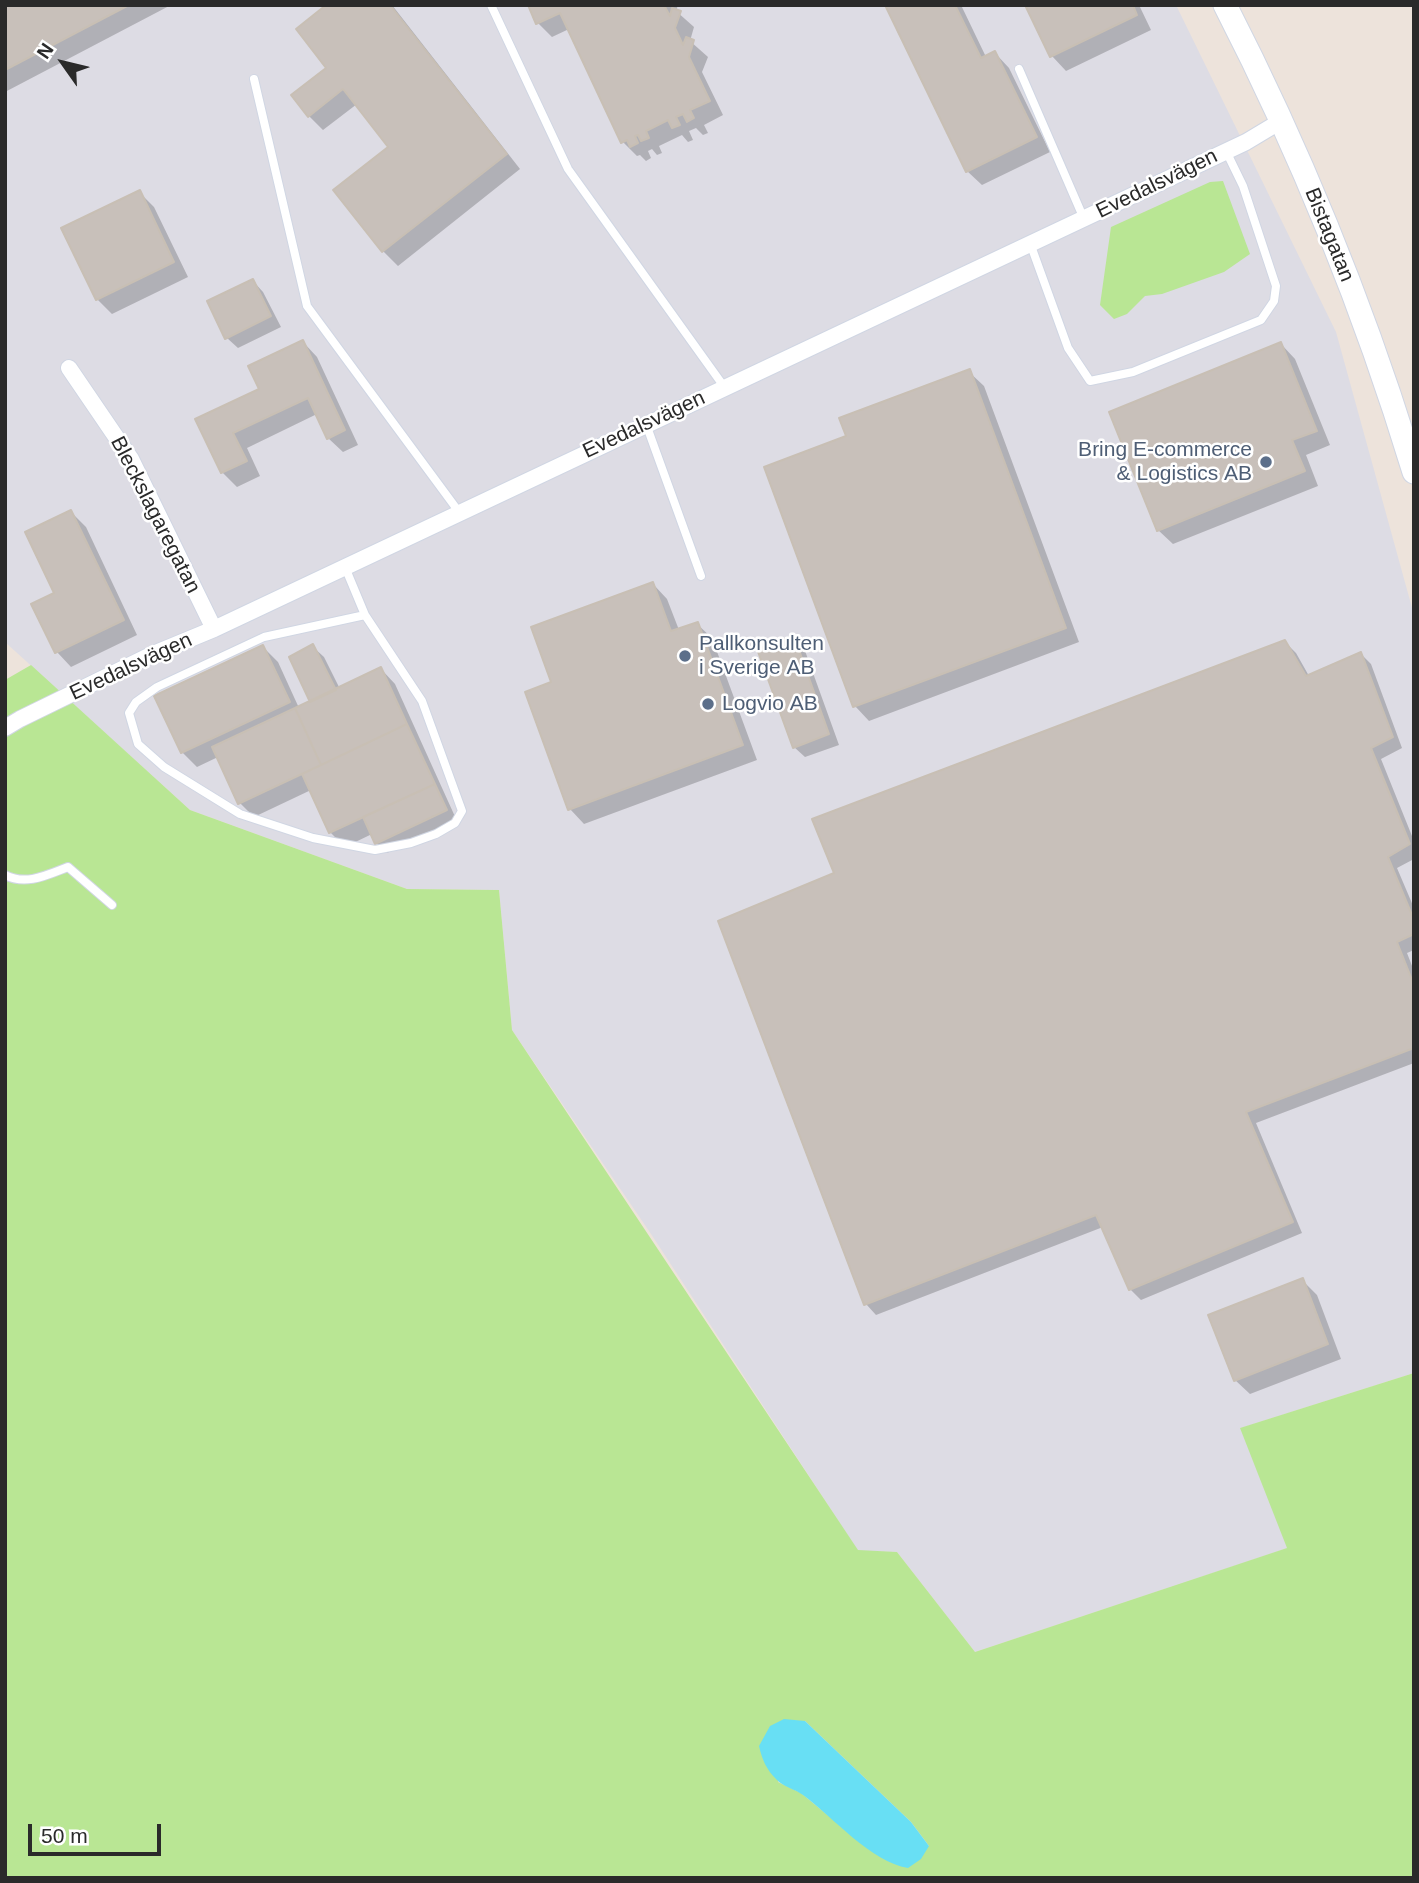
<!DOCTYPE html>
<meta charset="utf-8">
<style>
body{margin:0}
#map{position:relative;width:1419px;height:1883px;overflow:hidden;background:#ede3db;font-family:Helvetica,sans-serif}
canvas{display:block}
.frame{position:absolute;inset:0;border:7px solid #2a2a2a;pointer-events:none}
.north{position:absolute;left:28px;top:28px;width:70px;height:70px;-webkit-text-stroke:5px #fff;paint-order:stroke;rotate:304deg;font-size:19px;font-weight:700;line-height:28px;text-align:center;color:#2a2a2a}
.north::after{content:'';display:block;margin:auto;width:24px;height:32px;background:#2a2a2a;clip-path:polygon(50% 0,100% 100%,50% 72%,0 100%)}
.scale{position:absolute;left:28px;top:1824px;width:133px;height:32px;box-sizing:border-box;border:4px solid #2a2a2a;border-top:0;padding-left:9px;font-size:21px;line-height:24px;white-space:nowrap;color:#2a2a2a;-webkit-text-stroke:5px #fff;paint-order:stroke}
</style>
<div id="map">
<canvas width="1419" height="1883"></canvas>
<div class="frame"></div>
<div class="north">N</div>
<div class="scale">50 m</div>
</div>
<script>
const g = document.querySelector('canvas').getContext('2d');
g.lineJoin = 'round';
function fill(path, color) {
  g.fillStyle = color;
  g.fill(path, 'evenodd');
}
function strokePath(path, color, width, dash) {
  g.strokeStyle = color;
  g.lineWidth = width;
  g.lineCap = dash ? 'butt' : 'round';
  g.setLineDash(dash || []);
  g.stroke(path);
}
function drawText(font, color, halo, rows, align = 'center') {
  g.font = font + ' Helvetica,sans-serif';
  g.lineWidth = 5;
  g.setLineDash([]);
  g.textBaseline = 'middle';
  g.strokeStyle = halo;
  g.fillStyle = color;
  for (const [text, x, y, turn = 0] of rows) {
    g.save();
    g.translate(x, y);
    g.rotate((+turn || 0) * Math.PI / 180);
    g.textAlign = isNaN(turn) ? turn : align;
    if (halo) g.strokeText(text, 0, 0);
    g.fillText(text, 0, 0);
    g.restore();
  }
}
fill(new Path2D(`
 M5,5H1176L1336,332L1414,615V1373L1241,1428L1288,1548L975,1652L897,1552L858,1551L651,1234L512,1030L499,890L407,889L190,810L5,642Z`), '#dddce4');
fill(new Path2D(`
 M1223,181L1250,254L1224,272L1162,294L1145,296L1127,314L1114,319L1100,305L1111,227L1210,182Z
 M31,665L190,810L407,889L499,890L512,1030L858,1550L897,1552L975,1652L1287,1548L1240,1428L1414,1373V1878H5V680ZM805,1721L911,1822L929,1846L859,1841L801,1793L778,1782Z`), '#b9e694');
fill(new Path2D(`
 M784,1719L805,1721L911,1822L929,1846L921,1859L908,1868C871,1862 834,1818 803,1795C795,1789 783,1787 776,1779C766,1769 762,1759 759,1746L770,1726Z`), '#68dff4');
fill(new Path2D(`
 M5,5H171L5,92Z
 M329,5H392L520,169L398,266L383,251L336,191L390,147L357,104L323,130L309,116L329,68Z
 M529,5H678L676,11L694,27L690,41L708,57L702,72L723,115L704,125L708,133L703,135L696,128L689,131L693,140L688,142L682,135L659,146L662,153L657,155L652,149L648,151L651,158L646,161L640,155L637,156L623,142L569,29L552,37L538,23Z
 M887,5H961L986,57L995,53L1009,68L1050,152L982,185L967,171Z
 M1027,5H1139L1151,30L1066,71L1052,56Z
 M139,192L154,207L188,277L112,314L97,299Z
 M253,281L263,292L281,327L238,348L227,338Z
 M303,342L317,357L358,445L343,452L328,438L317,414L247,448L260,476L237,487L222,472L197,420L261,390Z
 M1281,344L1295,359L1330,445L1306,455L1318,486L1173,544L1158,530Z
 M969,372L984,386L1079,642L869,721L855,706L848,437Z
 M71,512L86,527L137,635L71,667L57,652L34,605L57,594Z
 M653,584L667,599L679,630L697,624L712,638L757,760L584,824L570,809L553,683Z
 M793,638L804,648L839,745L805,757L794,747Z
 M1285,642L1296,653L1309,676L1361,654L1371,664L1402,748L1381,759L1414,841V859L1397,868L1414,908V950L1407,953L1414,971V1063L1256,1123L1302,1233L1141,1300L1130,1289L1103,1227L876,1315L866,1304L836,874Z
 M263,647L278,662L299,708L312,702L313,647L324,657L340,689L381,669L395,684L457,821L387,853L376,843L372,834L345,847L330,832L311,790L254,817L240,803L218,757L197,767L182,752Z
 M1302,1280L1317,1295L1341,1359L1250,1394L1235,1380Z`), '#0003');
const building = new Path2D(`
 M5,5H129L5,70Z
 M326,5H390L507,154L382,252L333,190L388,147L343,89L308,117L291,95L326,68L296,29Z
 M528,5H664L670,16L672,8L681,11L675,28L683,45L686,37L694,40L689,57L710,101L690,110L694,118L687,122L683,114L676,117L680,125L672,128L668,120L646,131L649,138L641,141L638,135L635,136L638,143L630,147L627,140L621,143L560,13L536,24Z
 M885,5H955L981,58L995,51L1037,137L966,172Z
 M1025,5H1133L1137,15L1050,57Z
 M140,190L174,262L96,300L61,228Z
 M253,279L271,316L225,339L207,301Z
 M303,340L345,430L327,439L308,398L233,433L247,461L221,473L195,419L259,389L248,366Z
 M1281,342L1317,431L1292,440L1305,471L1157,531L1109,412Z
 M970,369L1066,628L853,707L764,467L846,436L839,418Z
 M71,510L124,620L55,653L31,604L54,593L25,532Z
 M653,582L671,631L698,622L743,745L568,810L525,692L551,682L531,627Z
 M794,636L829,734L793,748L757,649Z
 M1285,640L1306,676L1361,652L1393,737L1371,748L1410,844L1388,857L1414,920V934L1397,942L1414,985V1048L1246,1112L1293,1222L1129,1290L1096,1215L864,1305L718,921L834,873L812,819Z
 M313,644L336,690L310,702L289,657Z
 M263,645L290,702L181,753L154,696Z
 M381,667L407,724L321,765L295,708Z
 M295,708L321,765L238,804L212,747Z
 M407,724L435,784L329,833L302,774Z
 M435,784L447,810L375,844L363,817Z
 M1303,1278L1328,1344L1234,1381L1208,1315Z`);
fill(building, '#c8c0ba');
strokePath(building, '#c8bfb4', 2);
const lane = new Path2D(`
 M491,5L568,169L725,388
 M1019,69L1084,219
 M254,79L307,306L459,512
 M1030,243L1068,348L1090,381L1133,372L1261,320L1274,301L1276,286L1243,186L1226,151
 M646,424L701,576
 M345,567L365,615L422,701L462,811L455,823L436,834L411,843L375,850L313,838L240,814L164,767L138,744L129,713L136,702L157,687L264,637L365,615
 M5,875C26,886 47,875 68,867L112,905`);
const street = new Path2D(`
 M69,368L131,459L214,629
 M5,728L20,719L151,655L214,629L1246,142L1281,121`);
const secondary = new Path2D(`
 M1225,5C1302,155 1365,311 1414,472`);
strokePath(lane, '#d0d6e3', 10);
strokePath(street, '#d0d6e3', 18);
strokePath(secondary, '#d0d6e3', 25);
strokePath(lane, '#fff', 8);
strokePath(street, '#fff', 16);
strokePath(secondary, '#fff', 23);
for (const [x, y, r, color] of [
 [1266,462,7,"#5c6f8a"],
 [685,656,7,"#5c6f8a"],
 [708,704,7,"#5c6f8a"]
]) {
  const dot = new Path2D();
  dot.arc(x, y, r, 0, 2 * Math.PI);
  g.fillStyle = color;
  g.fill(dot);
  strokePath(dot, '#fff', 2.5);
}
drawText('21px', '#2a2a2a', '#fff', [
 ["Evedalsvägen",1157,184,-26],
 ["Bistagatan",1329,235,68],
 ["Evedalsvägen",644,425,-25],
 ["Bleckslagaregatan",155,515,63],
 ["Evedalsvägen",131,667,-25]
]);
drawText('21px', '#4e5e75', '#fff', [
 ["Bring E-commerce",1252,450,"right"],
 ["& Logistics AB",1252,474,"right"],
 ["Pallkonsulten",699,644],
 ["i Sverige AB",699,668],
 ["Logvio AB",722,704]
], 'left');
</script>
